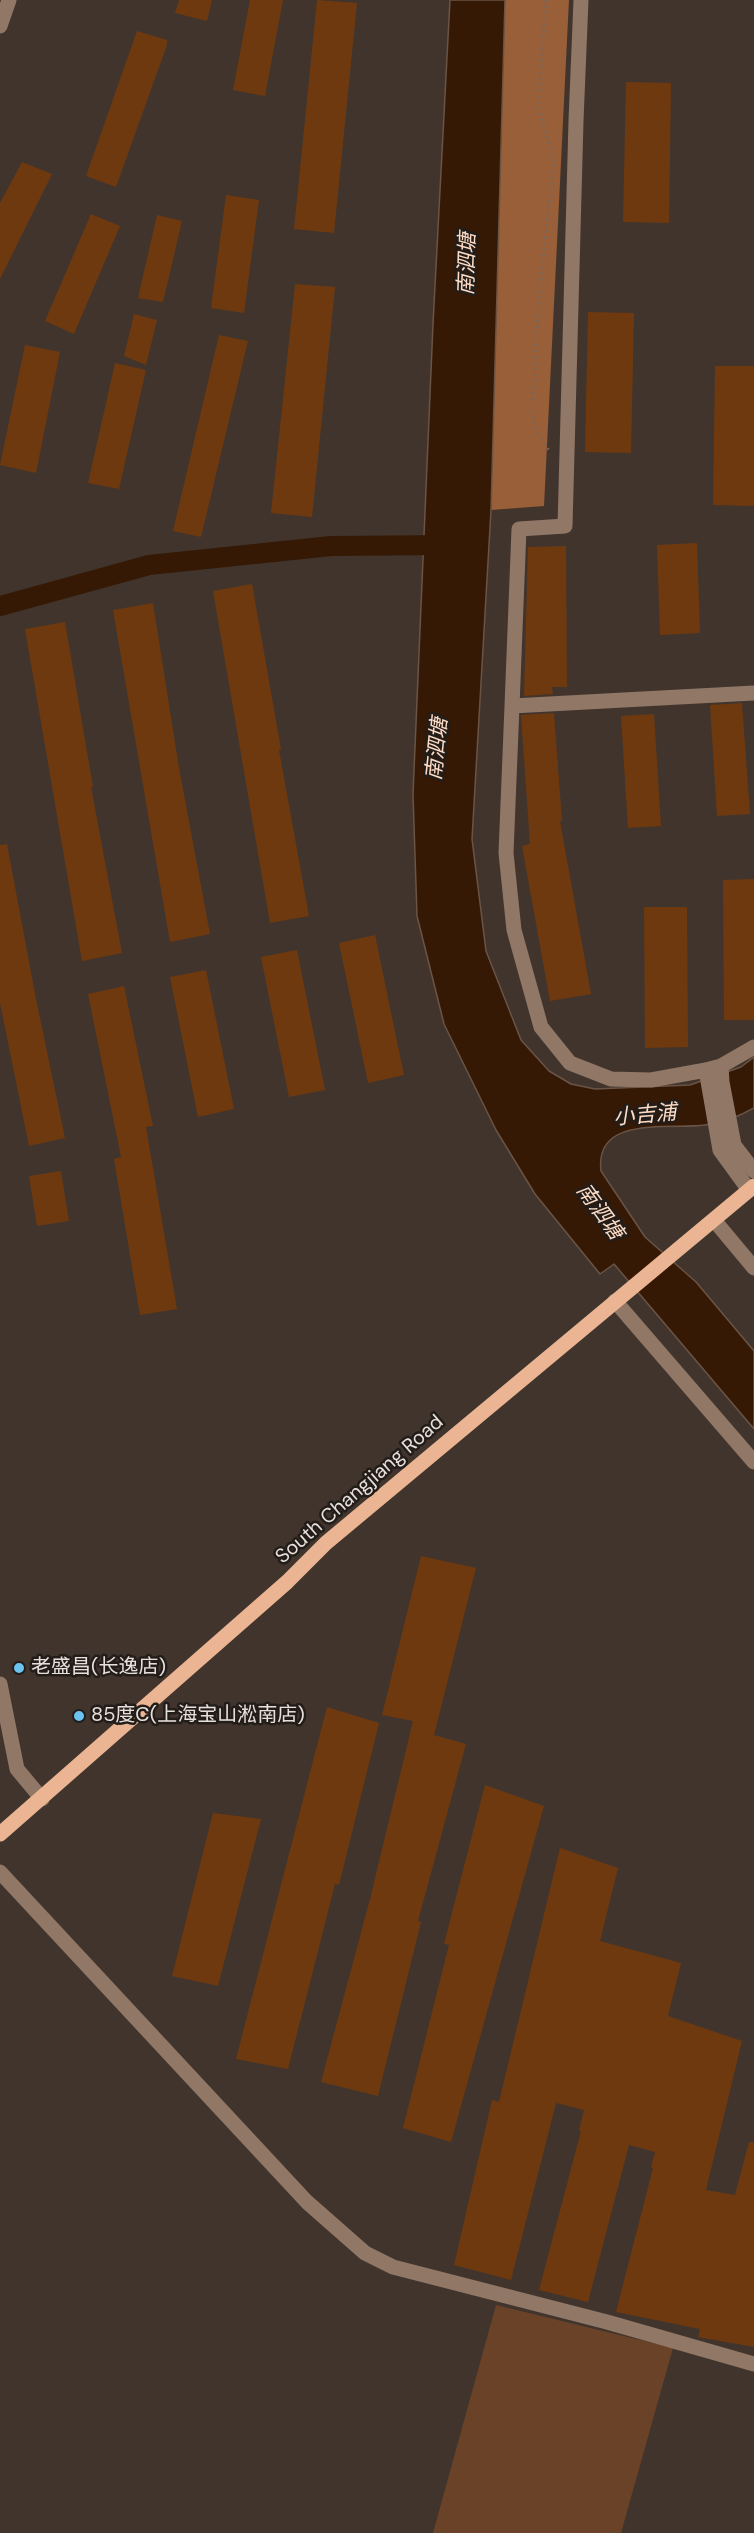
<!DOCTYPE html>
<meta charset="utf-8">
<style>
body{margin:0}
canvas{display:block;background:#40342c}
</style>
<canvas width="754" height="2533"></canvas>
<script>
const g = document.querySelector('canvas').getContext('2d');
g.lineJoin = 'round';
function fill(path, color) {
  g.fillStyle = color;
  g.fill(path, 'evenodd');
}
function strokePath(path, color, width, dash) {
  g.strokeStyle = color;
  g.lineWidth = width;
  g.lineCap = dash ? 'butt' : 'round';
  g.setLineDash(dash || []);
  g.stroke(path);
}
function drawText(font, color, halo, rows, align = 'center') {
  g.font = font + ' "DM Sans","Noto Sans SC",sans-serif';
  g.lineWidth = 5;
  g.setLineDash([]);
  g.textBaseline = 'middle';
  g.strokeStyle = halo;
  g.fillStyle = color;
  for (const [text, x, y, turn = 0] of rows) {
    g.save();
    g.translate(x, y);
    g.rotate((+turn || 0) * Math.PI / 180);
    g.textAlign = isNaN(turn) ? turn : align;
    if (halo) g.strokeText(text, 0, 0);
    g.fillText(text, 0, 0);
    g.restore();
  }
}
fill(new Path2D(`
 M496,2305L673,2348L621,2533H433Z`), '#694228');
fill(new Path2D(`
 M505,0H569L544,506L491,510Z`), '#985f38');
const water = new Path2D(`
 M450,0H505L491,510L472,839L486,951L521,1040L549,1071L571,1084L595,1089L690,1085L741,1067L754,1057V1108C740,1116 721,1123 705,1125C672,1130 594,1114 601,1171L645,1237L696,1282L754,1351V1429L614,1264L600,1274L535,1194L496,1130L444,1024L417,916L413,794L433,324Z`);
fill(water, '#351905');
strokePath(water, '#6a5445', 1.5);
strokePath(new Path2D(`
 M0,606L149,565L331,546L448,545`), '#351905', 20);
fill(new Path2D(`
 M179,0H212L207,21L175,13Z
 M250,0H283L265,96L233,90Z
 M317,0L357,3L334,233L294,229Z
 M137,31L167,40V45L116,187L86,176Z
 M626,82L671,83L669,223L623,222Z
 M22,162L52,174L0,279V203Z
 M226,195L259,200L244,313L211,308Z
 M91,214L120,226L74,334L45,321Z
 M157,215L182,221L163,302L138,298Z
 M295,284L335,287L312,517L271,513Z
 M588,312L634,313L631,453L585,452Z
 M134,314L157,320L146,365L124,356Z
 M219,335L248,341L201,537L173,531Z
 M25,345L60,352L36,473L0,465Z
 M115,363L146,370L119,489L88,483Z
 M715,366H754V506L713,505Z
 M697,543L700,633L660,635L657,545Z
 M566,546L567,687H552L553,694L524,696L528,547Z
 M252,584L281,749L279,750L309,916L270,923L213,591Z
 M153,603L179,768L210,934L170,942L113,610Z
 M65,622L93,787H91L122,953L82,961L25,629Z
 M742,703L750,814L717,816L710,705Z
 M554,713L562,821H560L591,994L550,1001L522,846L530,844L521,715Z
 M654,714L661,826L628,828L621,716Z
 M7,844L36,999L65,1138L29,1146L0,1003V845Z
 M754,879V1020H724L723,880Z
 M644,907H687L688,1047L645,1048Z
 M375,935L404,1075L368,1083L339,943Z
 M297,950L325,1090L289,1097L261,957Z
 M206,970L234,1109L198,1117L170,977Z
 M124,986L153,1126L146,1127L177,1309L140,1315L114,1159L121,1157L88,994Z
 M61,1171L69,1221L37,1226L29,1176Z
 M421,1556L476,1568L434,1735L466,1744L418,1921L421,1922L378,2096L321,2082L370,1899L413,1721L382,1715Z
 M327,1707L379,1723L339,1885L335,1884L288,2069L236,2059Z
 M485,1785L544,1806L451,2142L403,2128L449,1945L444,1944Z
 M213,1813L261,1819L218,1986L172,1976Z
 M560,1848L618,1868L600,1941L681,1963L668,2016L742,2041L706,2190L735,2195L749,2142H754V2347L698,2337L700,2329L616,2312L653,2168L651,2167L655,2152L629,2145L588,2302L539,2290L581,2131L579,2130L584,2110L556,2103L511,2280L454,2265L492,2100L499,2102Z`), '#6e390f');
strokePath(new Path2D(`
 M546,0L538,108L554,159L539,298L532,414L539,437L551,453`), '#736861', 3, [1.5, 4.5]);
strokePath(new Path2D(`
 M0,26L9,0
 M754,693L512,706L506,853L514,930L541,1027L570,1063L611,1079L651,1080L706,1070L721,1066L754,1047
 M512,706L519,529L565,526L576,121L581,0
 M721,1066L722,1082L734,1145L754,1171
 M706,1070L720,1150L749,1190
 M714,1220L754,1268
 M615,1301L754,1462
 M0,1684L17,1769L42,1799
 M0,1872L307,2202L365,2253L393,2267L607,2322L754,2364`), '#917766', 15);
strokePath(new Path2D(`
 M0,1834L287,1582L326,1543L754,1186`), '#ebb593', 15);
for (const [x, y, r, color] of [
 [19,1668,6,"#6bc3f2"],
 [79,1716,6,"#6bc3f2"]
]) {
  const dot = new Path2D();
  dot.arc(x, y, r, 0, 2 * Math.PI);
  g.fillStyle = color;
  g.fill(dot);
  strokePath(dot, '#221d19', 2);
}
drawText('20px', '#e7dfda', '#221d19', [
 ["South Changjiang Road",360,1490,-41]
]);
drawText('20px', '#e7dfda', '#221d19', [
 ["老盛昌(长逸店)",31,1668],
 ["85度C(上海宝山淞南店)",91,1716]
], 'left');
drawText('italic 21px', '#fedbc5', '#221d19', [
 ["南泗塘",468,264,-88],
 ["南泗塘",438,749,-84],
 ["小吉浦",645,1116,-5],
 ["南泗塘",599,1212,54]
]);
</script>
